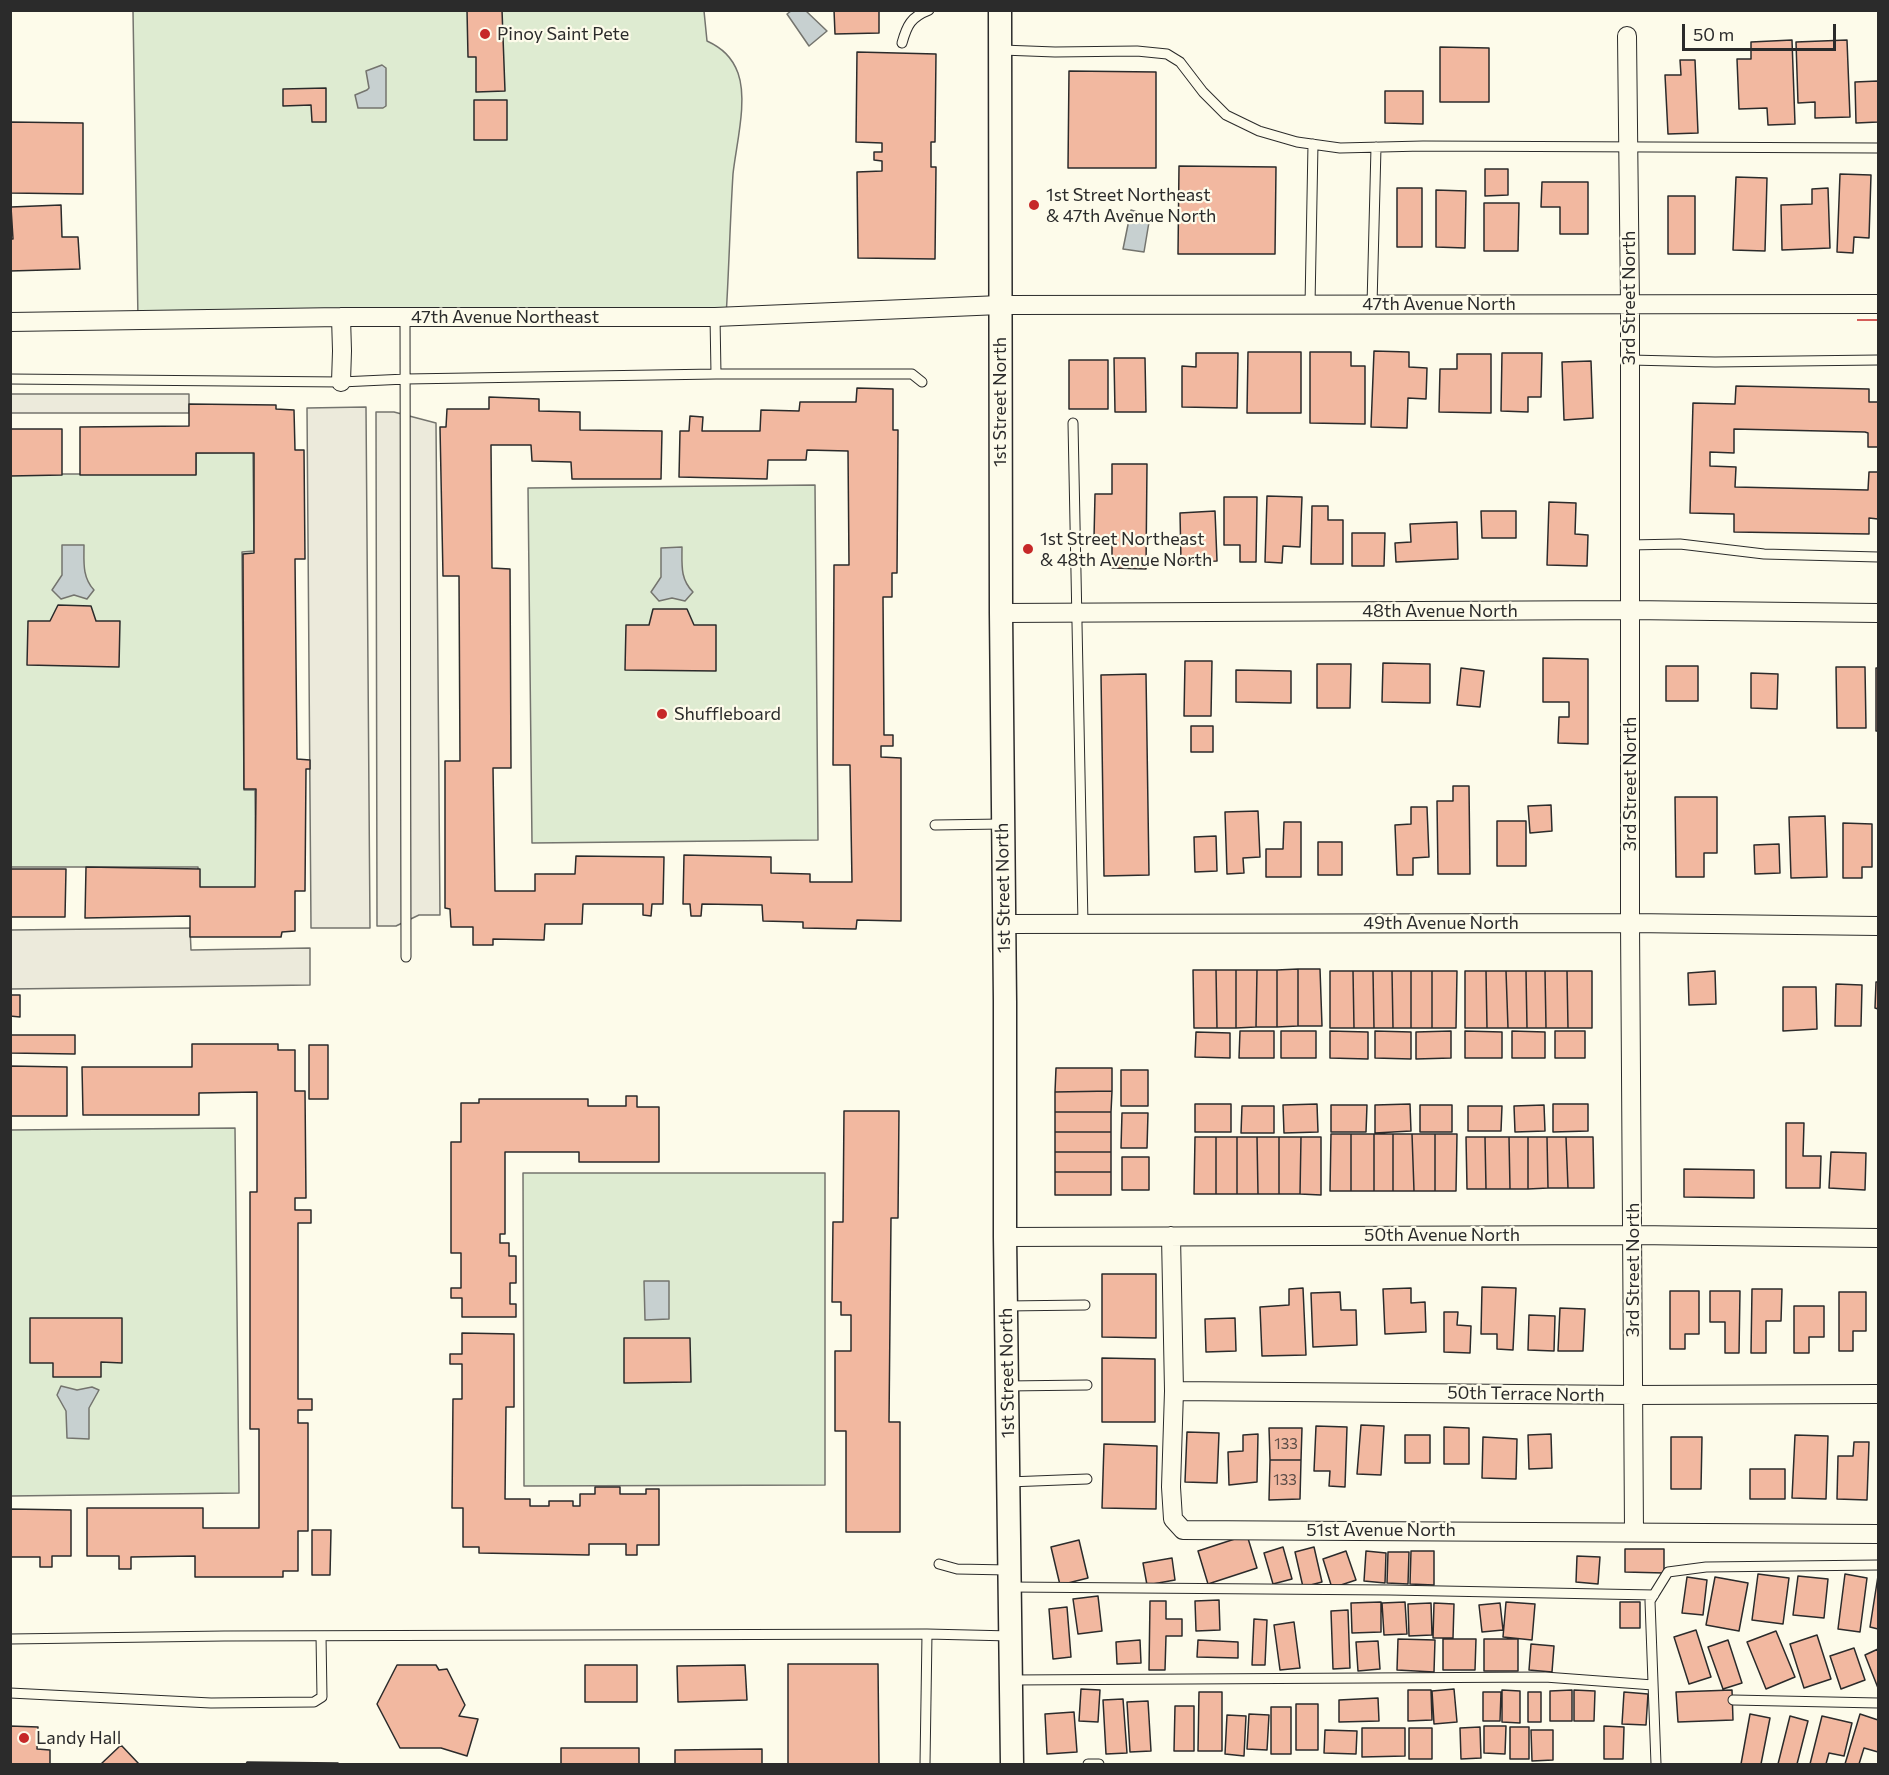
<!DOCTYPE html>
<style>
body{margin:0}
#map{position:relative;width:1889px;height:1775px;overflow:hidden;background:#fdfbea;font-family:Commissioner,sans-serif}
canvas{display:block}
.frame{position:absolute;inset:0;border:12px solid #2b2b2b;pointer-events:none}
.scale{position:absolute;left:1682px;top:24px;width:154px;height:27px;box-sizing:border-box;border:3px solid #2b2b2b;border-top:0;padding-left:8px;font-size:18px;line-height:21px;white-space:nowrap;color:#2b2b2b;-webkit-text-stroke:4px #fdfbea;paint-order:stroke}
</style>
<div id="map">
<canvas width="1889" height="1775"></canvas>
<div class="frame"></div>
<div class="scale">50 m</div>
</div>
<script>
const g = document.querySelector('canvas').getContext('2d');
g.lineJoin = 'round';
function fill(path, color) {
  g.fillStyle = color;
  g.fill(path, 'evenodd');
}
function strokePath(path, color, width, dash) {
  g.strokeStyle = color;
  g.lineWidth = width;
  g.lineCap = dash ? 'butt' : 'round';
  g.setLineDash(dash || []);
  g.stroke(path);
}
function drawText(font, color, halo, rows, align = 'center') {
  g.font = font + ' Commissioner,sans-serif';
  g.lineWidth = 4.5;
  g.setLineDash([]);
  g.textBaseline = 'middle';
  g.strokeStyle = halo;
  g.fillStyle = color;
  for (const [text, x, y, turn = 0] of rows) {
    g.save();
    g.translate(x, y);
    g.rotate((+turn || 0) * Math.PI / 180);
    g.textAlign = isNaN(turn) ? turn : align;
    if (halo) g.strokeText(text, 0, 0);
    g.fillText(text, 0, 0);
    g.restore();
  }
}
const green = new Path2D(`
 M133,11H704L707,41C722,48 732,57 738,73C748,101 736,145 733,174C730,222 729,269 726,317L138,320Z
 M253,452L254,551L242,552L244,790H255L256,888L198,889V867H11L10,474H196V453Z
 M815,485L818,840L532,843L528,488Z
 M235,1128L239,1493L11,1496L10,1130Z
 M523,1173H825V1485L524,1486Z`);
fill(green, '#deebd1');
strokePath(green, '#74746e', 1.5);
const parking = new Path2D(`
 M11,394H189V413H11Z
 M366,407L370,928H311L307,408Z
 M376,412H394L436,423L440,915H419L396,926H377Z
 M190,928L191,950L310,948V985L11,989L10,930Z`);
fill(parking, '#eceadb');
strokePath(parking, '#74746e', 1.5);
const water = new Path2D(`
 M791,11H806L827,31L809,46L787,14Z
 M382,65L386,68V106L383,108H358L355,95L367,90L369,88L366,71Z
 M1131,210L1150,216L1144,252L1123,249Z
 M62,545H84C84,562 82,577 94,590L87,599L74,595L61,599L52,590L62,575Z
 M682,547C682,565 680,579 693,592L685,601L672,598L659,601L651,592L661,577V548Z
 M644,1281H669V1319L645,1320Z
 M61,1386L77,1390L92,1387L99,1390L89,1408V1439L67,1438L66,1411L57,1395Z`);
fill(water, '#c7d0d0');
strokePath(water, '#74746e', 1.5);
const building = new Path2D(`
 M467,10H502L505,91L476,92V57H468Z
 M834,10H879V33L835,34Z
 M1792,40L1795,124L1768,125L1767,108L1739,109L1737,59H1751V42Z
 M1847,40L1850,117L1815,118V102L1798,103L1796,42Z
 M1440,47L1489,48V102H1440Z
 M857,52L936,54L935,142H931V167H936L935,259L858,258L857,172L882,171V161L874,160V152H882V143L856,142Z
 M1680,60H1695L1698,133L1668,134L1665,75H1681Z
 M1069,71L1156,72V168H1068Z
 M1878,81V122L1856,123L1855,82Z
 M326,88V122H312L311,105L283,106V89Z
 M1385,91H1423V124L1385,123Z
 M474,100H507V140H474Z
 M10,122L83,123V194L10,193Z
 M1179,166L1276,167L1275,254H1178Z
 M1485,169H1508V195L1485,196Z
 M1840,174L1871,175L1869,238L1854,237L1853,253L1837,252Z
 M1736,177L1767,178L1765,251L1733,250Z
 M1542,182H1588V234H1560V207H1541Z
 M1397,188H1422V247H1397Z
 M1828,188L1830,248L1782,250L1781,205L1812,204V189Z
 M1436,190L1466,191L1465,248L1436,247Z
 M1668,196H1695V254H1668Z
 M1484,203H1519L1518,251H1484Z
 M61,205L62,237H78L80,269L10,271V239H13L11,207Z
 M1374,351L1409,352V367L1427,368L1426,399L1408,398L1407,428L1371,427Z
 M1248,352H1301V413H1247Z
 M1310,352H1351V366H1365V424L1310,423Z
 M1196,353H1238L1237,408L1182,407V366L1196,367Z
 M1502,353H1542L1541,397H1528V412L1501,411Z
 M1457,354H1491V413L1439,412L1440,369H1457Z
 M1114,358H1145L1146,412H1115Z
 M1069,360H1108V409H1069Z
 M1591,361L1593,418L1564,420L1562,362Z
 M1736,386L1869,389V402H1878V447H1868V433L1865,432L1734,429V453L1710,452V466L1736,467L1735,487L1868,490L1869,472H1878V519L1869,518V534L1734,532V514L1690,513L1693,403L1735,404Z
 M857,388L893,389V430H898L897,573H892V597H883L884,735H893V746H881V757L901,758V921L857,920L856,929L803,928V922L763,921L762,905L702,904L701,916H691L690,904H683L684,855L771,857V873L810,874V882H852L850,765H833L834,565H849L848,451L807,450L806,460H768L767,479L679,477L680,431H689L690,416L703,417L702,431H760L761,410L799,411L800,402H856Z
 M489,397L539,399V411L580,412V430L662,431L661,479H572L571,462L532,461L531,445H491L492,568L510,569L511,768H493L495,891H535V874H575L576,856L664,857L663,904H652L651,916L643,915V904H583L582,924H545L544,940L493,939V945H473V927H451L450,909L445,908V761H460L459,576H443L440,427H446L447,409H489Z
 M189,404L276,405V409L294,410L295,450H304L305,559H295L297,759L310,760V769H306L305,891H295V931L282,932L281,937H190V916L85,918L86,867L200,869V887H255L256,789H244L243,554L254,553V453H196V475H80V427L189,426Z
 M10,429H62V475L10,476Z
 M1112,464H1147L1146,569L1112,568V539L1094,538L1095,494H1112Z
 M1267,496L1302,497L1300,547L1283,546L1282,563L1265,562Z
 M1224,497H1257L1256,562H1240V545H1224Z
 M1549,502L1576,503L1575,534L1588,535L1587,566L1547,565Z
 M1312,506H1328V520H1343V564H1311Z
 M1215,511L1217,561L1181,562L1180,513Z
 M1481,511H1516V538H1482Z
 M1457,522L1458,559L1396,562L1395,543L1411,542L1410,524Z
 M1352,533H1385L1384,566H1352Z
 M58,605L91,606L96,621H120L119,667L27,665L28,621H50Z
 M653,609H687L694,625H716V671L625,670L626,625H649Z
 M1543,658L1588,659V744L1558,743L1559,717H1569V702H1543Z
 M1185,661H1212L1211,716H1184Z
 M1383,663L1430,664V703L1382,702Z
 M1317,664H1351L1350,708H1317Z
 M1666,666H1698V701H1666Z
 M1836,667H1865L1866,728H1837Z
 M1461,668L1484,671L1480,707L1457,705Z
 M1876,668H1878V731H1876Z
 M1236,670L1291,671V703L1236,702Z
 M1751,673L1778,674L1777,709L1751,708Z
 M1146,674L1149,875L1104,876L1101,675Z
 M1191,726H1213V752H1191Z
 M1453,786H1469L1470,874H1438L1437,801H1453Z
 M1675,797H1717V853H1704V877H1676Z
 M1551,805L1552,831L1530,833L1528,806Z
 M1411,807H1427L1429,857L1413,858V875H1397L1395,825L1411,824Z
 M1258,811L1260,857L1243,858L1244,873L1227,874L1225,812Z
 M1825,816L1827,877L1791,878L1789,817Z
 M1497,821H1526V866H1497Z
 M1284,822H1301V877H1266V849H1283Z
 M1843,823L1872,824V867H1862V878H1843Z
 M1216,836L1217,871L1195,872L1194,837Z
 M1318,842H1342V875H1318Z
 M1779,844L1780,873L1755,874L1754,845Z
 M10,869H66L65,917H10Z
 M1298,969V1026L1277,1027V970Z
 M1298,969H1320L1322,1026H1298Z
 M1193,970H1216L1217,1028H1194Z
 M1216,970H1236V1028H1217Z
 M1236,970H1257L1256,1027L1236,1028Z
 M1257,970H1277V1027H1256Z
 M1330,971H1353L1354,1028H1330Z
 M1353,971H1373L1374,1028H1354Z
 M1373,971H1392L1393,1028H1374Z
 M1392,971H1411V1028H1393Z
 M1411,971H1432V1028H1411Z
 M1432,971H1457L1456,1028H1432Z
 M1465,971H1486L1487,1028H1465Z
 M1486,971H1506L1508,1028H1487Z
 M1506,971H1526L1527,1028H1508Z
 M1526,971H1545L1546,1028H1527Z
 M1545,971H1567L1568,1028H1546Z
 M1567,971H1592V1028H1568Z
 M1715,971L1716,1004L1689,1005L1688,973Z
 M1876,982H1878V1009L1875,1008Z
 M1836,984L1862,985L1861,1026H1835Z
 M1783,987H1816L1817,1029L1783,1031Z
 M10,995H20V1017L10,1016Z
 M1240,1031H1274V1058H1239Z
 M1281,1031H1316V1058H1281Z
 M1330,1031L1368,1032V1059L1330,1058Z
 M1375,1031L1411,1032V1059L1375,1058Z
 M1451,1031V1058L1416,1059V1032Z
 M1465,1031L1502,1032V1058H1465Z
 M1512,1031L1545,1032V1058H1512Z
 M1555,1031H1585V1058H1555Z
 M1196,1032L1230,1033V1058L1195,1057Z
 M10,1035H75V1054L10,1053Z
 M192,1044H278V1050H295V1091H305L306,1198H295V1210H311V1223H298V1399H312V1410H298V1423H308V1531H298V1571H283V1577H195V1556L131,1557V1569H119V1556H87V1508H203V1528H259V1429H250V1192H257V1092L199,1093V1115H83L82,1067H192Z
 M309,1045H328V1099H309Z
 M10,1066L67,1067V1116H10Z
 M1056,1068H1112V1091L1055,1092Z
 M1121,1070H1148V1106H1121Z
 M1112,1091L1111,1112H1055V1092Z
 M626,1096H637V1107H659V1162H579V1152H505V1234H500V1243H509V1256H516V1283H510V1304H516V1317H462V1298H451V1288H461V1253H451V1142H461V1103H479V1099H588V1106H626Z
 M1195,1104H1231V1132H1195Z
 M1317,1104L1318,1132L1284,1133L1283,1105Z
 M1410,1104L1411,1131L1375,1133V1105Z
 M1553,1104H1588V1131L1553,1132Z
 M1331,1105H1367L1366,1132H1331Z
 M1420,1105H1452V1132H1420Z
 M1544,1105L1545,1131L1515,1132L1514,1106Z
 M1242,1106H1274V1133H1241Z
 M1468,1106H1502L1501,1131H1468Z
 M844,1111H899L898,1218H891L889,1422H900V1532H846V1431H835V1351H851V1315H841V1302H832L833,1222H843Z
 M1055,1112H1111V1132H1055Z
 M1122,1113H1148L1147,1148H1121Z
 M1786,1123H1804L1803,1156H1821L1820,1188H1786Z
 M1055,1132H1111V1152H1055Z
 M1331,1134H1351V1191H1330Z
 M1351,1134H1374V1191H1351Z
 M1374,1134H1393V1191H1374Z
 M1393,1134H1412L1414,1191H1393Z
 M1412,1134H1435V1191H1414Z
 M1435,1134H1457L1456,1191H1435Z
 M1195,1137H1216V1194H1194Z
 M1216,1137H1237V1194H1216Z
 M1237,1137H1257L1258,1194H1237Z
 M1257,1137H1279V1194H1258Z
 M1279,1137H1301L1300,1194H1279Z
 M1301,1137H1321V1195L1300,1194Z
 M1466,1137H1485L1486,1189H1467Z
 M1485,1137H1509L1510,1189H1486Z
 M1509,1137H1528V1189H1510Z
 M1528,1137H1547L1548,1188L1528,1189Z
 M1547,1137H1566L1568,1188H1548Z
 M1566,1137H1593L1594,1188H1568Z
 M1055,1152H1111V1172H1055Z
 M1831,1152L1866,1153L1865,1190L1829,1188Z
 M1122,1157H1149V1190H1122Z
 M1684,1169L1754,1170V1198L1684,1197Z
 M1055,1172H1111V1195H1055Z
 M1102,1274H1156V1338L1102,1337Z
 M1482,1287L1516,1288L1513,1350L1497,1349V1334H1481Z
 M1303,1288L1306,1355L1262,1356L1260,1307L1289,1305V1289Z
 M1411,1288V1303L1425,1302L1426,1332L1385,1334L1383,1289Z
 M1752,1289H1782L1781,1321H1766V1353H1751Z
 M1670,1291H1699V1334H1685V1349H1670Z
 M1710,1291H1740L1739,1353H1725V1322H1710Z
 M1340,1292L1341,1310H1356L1357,1345L1313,1347L1311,1293Z
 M1839,1292H1866V1331H1853V1351H1839Z
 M1794,1306H1824V1337H1809V1353H1794Z
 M1560,1308L1585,1309L1583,1351H1558Z
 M1444,1312H1458L1457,1325L1471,1326L1470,1353L1444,1352Z
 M1529,1315L1555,1316L1554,1351L1528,1350Z
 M30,1318H122V1363L101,1362V1377H53V1363H30Z
 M1235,1318L1236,1351L1206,1352L1205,1319Z
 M462,1333L514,1334V1407H506L505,1499H530V1506H549V1501H573V1506H580V1494H595V1487H620V1494H646V1489H659V1545H637V1555H626V1544H589V1555L479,1553V1547H463V1508H452L453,1399H462V1364H450V1354H462Z
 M624,1338H690L691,1382L624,1383Z
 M1102,1358L1155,1359V1422H1102Z
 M1361,1425L1384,1426L1381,1475L1357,1474Z
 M1316,1426L1347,1427L1345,1487L1329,1486L1330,1471H1314Z
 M1444,1427L1469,1428V1464H1444Z
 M1269,1428H1302L1301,1460H1270Z
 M1187,1432L1219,1433L1217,1483L1185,1482Z
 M1258,1434L1257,1482L1229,1485L1228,1452L1243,1451V1435Z
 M1551,1434L1552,1468L1529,1469L1528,1435Z
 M1405,1435H1430V1463H1405Z
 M1795,1435L1828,1436L1826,1499L1792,1498Z
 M1483,1437L1517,1439L1516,1479L1482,1478Z
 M1671,1437H1702L1701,1489H1671Z
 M1854,1442H1869L1867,1500L1837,1499L1838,1456H1853Z
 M1104,1444L1157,1446L1156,1509L1102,1508Z
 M1270,1460H1301L1300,1499L1269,1500Z
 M1750,1469H1785V1499H1750Z
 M10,1509L71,1510V1556H52V1567H40V1557H10Z
 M312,1530H331L330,1575H312Z
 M1247,1535L1257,1568L1208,1584L1198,1551Z
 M1079,1540L1088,1578L1060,1585L1051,1547Z
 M1283,1547L1292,1579L1273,1584L1264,1553Z
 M1314,1547L1322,1582L1303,1587L1295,1552Z
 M1625,1549H1664V1573L1625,1572Z
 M1346,1551L1356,1580L1332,1588L1323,1559Z
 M1366,1551L1386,1553L1385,1583L1364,1581Z
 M1411,1551H1434V1585L1410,1584Z
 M1388,1552H1409L1408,1584L1387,1583Z
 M1577,1556L1600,1557L1598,1584L1576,1582Z
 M1172,1558L1175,1580L1147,1585L1143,1563Z
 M1758,1574L1789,1578L1783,1624L1752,1620Z
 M1845,1574L1867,1578L1860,1632L1838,1629Z
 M1798,1576L1828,1579L1824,1618L1793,1615Z
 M1878,1576V1629L1870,1627Z
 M1687,1577L1707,1580L1703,1615L1682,1613Z
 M1715,1577L1748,1583L1739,1631L1706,1625Z
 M1098,1596L1102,1631L1078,1634L1073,1599Z
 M1219,1600L1220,1630L1196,1631L1195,1601Z
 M1150,1601H1166V1619H1182V1636H1166L1165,1670H1149Z
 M1381,1602V1632L1352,1633L1351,1603Z
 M1405,1602L1407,1634L1384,1635L1382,1603Z
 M1506,1602L1535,1604L1532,1640L1503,1637Z
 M1620,1602H1640V1628H1620Z
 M1431,1603L1432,1635L1409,1636L1408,1604Z
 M1434,1603L1454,1604L1453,1638H1433Z
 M1500,1603L1503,1630L1482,1632L1479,1605Z
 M1067,1607L1071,1657L1053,1659L1049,1609Z
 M1348,1610L1350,1668L1333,1669L1331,1611Z
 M1254,1619L1267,1620L1265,1665H1252Z
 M1294,1622L1300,1668L1280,1670L1274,1625Z
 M1696,1630L1711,1677L1689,1684L1674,1637Z
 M1776,1631L1795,1677L1766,1689L1747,1642Z
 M1817,1635L1831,1679L1804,1688L1790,1644Z
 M1398,1639L1435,1640L1434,1672L1397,1670Z
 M1443,1639H1476L1475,1670H1443Z
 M1484,1639H1518V1671H1484Z
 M1140,1640L1141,1663L1117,1664L1116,1642Z
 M1198,1640L1238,1642V1658L1197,1657Z
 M1728,1640L1742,1683L1723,1689L1708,1647Z
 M1378,1641L1380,1669L1358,1671L1356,1642Z
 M1531,1644L1554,1646L1552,1672L1529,1670Z
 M1854,1648L1865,1680L1841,1689L1830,1656Z
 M1878,1649V1688L1865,1655Z
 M788,1664H878L879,1764H788Z
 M397,1665H436L439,1670L447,1669L465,1705L459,1716L478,1719L467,1756L441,1748H400L377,1704Z
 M585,1665H637V1702H585Z
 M745,1665L747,1700L678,1702L677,1666Z
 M1081,1689L1100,1690L1098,1722L1079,1721Z
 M1454,1689L1457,1722L1434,1724L1432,1691Z
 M1408,1690H1431L1432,1720L1408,1721Z
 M1502,1690L1520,1691V1723L1502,1722Z
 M1572,1690V1721H1550V1691Z
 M1574,1690L1595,1691L1594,1721H1574Z
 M1732,1690L1733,1720L1678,1722L1676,1692Z
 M1199,1692H1222V1751H1198Z
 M1483,1692H1501L1500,1721H1483Z
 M1528,1692H1541V1722H1528Z
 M1624,1692L1648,1694L1646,1725L1622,1724Z
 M1378,1698L1379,1721L1339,1722V1700Z
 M1123,1699L1127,1753L1106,1754L1103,1700Z
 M1148,1701L1151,1751L1130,1752L1127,1702Z
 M1296,1704H1318V1750H1296Z
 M1175,1706H1194V1751H1174Z
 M1271,1707H1291V1754H1271Z
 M1074,1712L1077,1752L1047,1754L1045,1714Z
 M1249,1714L1269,1715L1267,1750L1247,1749Z
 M1750,1714L1770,1718L1761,1764H1741Z
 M1860,1714L1878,1720V1752L1864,1748L1859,1764H1845Z
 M1227,1715L1246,1716L1244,1756L1225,1754Z
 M1790,1716L1808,1721L1797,1764H1778Z
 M1822,1716L1852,1723L1844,1756L1829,1753L1826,1764H1810Z
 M10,1726L38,1727L37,1749L50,1750V1764H10Z
 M1484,1726H1506L1505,1754L1484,1753Z
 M1604,1726L1624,1727L1623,1759H1604Z
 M1480,1727L1481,1758L1461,1759L1460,1728Z
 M1510,1727H1529V1759H1510Z
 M1362,1728H1405V1756L1362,1757Z
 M1409,1728H1432V1759H1409Z
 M1325,1730L1357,1731L1356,1754L1324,1753Z
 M1531,1730H1553V1760L1532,1761Z
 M121,1745L139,1764H101Z
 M561,1748H639V1764H561Z
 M762,1749V1764H675V1750Z
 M247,1762L338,1763V1764H246Z`);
fill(building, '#f2b8a0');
strokePath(building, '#2b2b2b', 1.5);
const service = new Path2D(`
 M902,43C907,25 911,17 929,10
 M1002,50L1055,52L1137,51L1167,54L1180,62L1203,92L1226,115L1259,131L1297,142L1340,148L1423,146L1878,148
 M1310,305L1313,144
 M1372,305L1376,147
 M405,317L406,957
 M715,317L716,374
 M1630,360L1715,362L1878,360
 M10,379L341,382L406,379L716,374H912L922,382
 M1073,423L1083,924
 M1629,545L1680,544L1764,554L1878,557
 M935,825L1002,824
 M1006,1306L1085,1305
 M1007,1386L1087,1385
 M1008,1482L1087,1479
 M939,1564L957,1569L1008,1570
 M1010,1587L1390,1590L1654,1595
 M10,1639L224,1636L927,1634L1011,1636
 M1011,1680L1545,1677L1653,1685
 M10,1693L211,1703L314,1702L322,1697L321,1636
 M1733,1700L1878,1703
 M925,1764L927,1634
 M1088,1764H1099
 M1656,1764L1650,1601L1668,1572L1706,1567L1878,1565`);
const minor = new Path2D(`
 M1627,36L1630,304V923L1634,1531
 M10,322L341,317H715L1000,305L1878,304
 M341,382L342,351L341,317
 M1001,613L1629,610L1878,613
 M1003,924L1630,923L1878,926
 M1171,1236L1174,1391L1171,1487L1173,1519L1183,1530L1878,1534
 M1005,1237L1634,1235L1878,1238
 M1174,1391L1634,1395L1878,1394`);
const tertiary = new Path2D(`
 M1000,10L1001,613L1005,1001V1237L1012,1764`);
strokePath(service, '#2b2b2b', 11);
strokePath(minor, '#2b2b2b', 20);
strokePath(tertiary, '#2b2b2b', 25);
strokePath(service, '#fdfbea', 9);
strokePath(minor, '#fdfbea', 18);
strokePath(tertiary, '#fdfbea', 22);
strokePath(new Path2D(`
 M1857,320H1878`), '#c62828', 1.5, [21, 4.5, 3, 4.5]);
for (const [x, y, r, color] of [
 [485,34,6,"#c62828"],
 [1034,205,6,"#c62828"],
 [1028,549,6,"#c62828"],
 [662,714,6,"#c62828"],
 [24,1738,6,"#c62828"]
]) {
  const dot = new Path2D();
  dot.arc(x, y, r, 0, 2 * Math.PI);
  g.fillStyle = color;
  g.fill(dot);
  strokePath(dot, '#fdfbea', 2);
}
drawText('15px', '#5d4e48', null, [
 ["133",1286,1444],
 ["133",1285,1480]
]);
drawText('18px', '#2b2b2b', '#fdfbea', [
 ["Pinoy Saint Pete",497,34],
 ["1st Street Northeast",1046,195],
 ["& 47th Avenue North",1046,216],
 ["1st Street Northeast",1040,539],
 ["& 48th Avenue North",1040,560],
 ["Shuffleboard",674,714],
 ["Landy Hall",36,1738]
], 'left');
drawText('18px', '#2b2b2b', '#fdfbea', [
 ["3rd Street North",1629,298,-90],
 ["47th Avenue North",1439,304],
 ["47th Avenue Northeast",505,317],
 ["1st Street North",1000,402,-90],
 ["48th Avenue North",1440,611],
 ["3rd Street North",1630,784,-90],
 ["1st Street North",1003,888,-91],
 ["49th Avenue North",1441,923],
 ["50th Avenue North",1442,1235],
 ["3rd Street North",1633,1270,-90],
 ["1st Street North",1007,1373,-91],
 ["50th Terrace North",1526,1394,1],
 ["51st Avenue North",1381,1530]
]);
</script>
